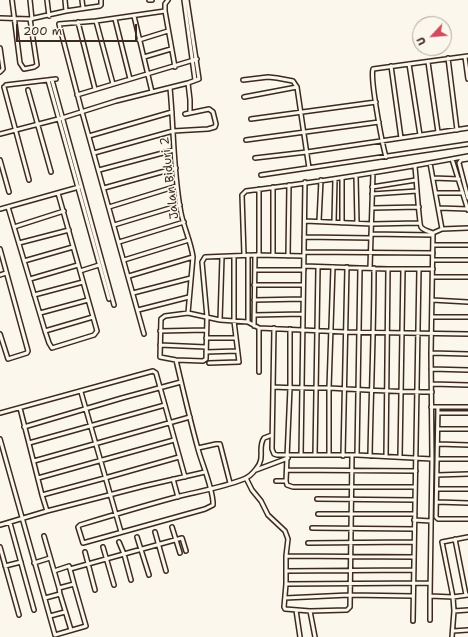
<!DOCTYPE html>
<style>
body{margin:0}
#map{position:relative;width:468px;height:637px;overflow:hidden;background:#fbf7ec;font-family:"Shantell Sans",sans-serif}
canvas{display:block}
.north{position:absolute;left:412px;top:16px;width:40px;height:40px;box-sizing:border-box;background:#fbf7ec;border:1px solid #aea59a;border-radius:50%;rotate:244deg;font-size:11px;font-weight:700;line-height:16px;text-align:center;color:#3b2a1e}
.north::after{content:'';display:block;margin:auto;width:14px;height:18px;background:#d1495b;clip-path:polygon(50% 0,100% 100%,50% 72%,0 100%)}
.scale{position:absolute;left:16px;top:24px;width:121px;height:18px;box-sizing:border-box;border:2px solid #3b2a1e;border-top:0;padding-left:5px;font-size:12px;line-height:14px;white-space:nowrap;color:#3b2a1e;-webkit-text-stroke:3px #fbf7ec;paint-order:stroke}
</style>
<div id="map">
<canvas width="468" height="637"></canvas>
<div class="north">U</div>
<div class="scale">200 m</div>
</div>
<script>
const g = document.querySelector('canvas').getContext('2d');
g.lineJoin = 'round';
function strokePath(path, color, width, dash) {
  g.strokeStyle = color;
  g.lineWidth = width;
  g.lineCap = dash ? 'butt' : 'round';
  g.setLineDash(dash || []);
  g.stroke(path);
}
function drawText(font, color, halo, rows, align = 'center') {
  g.font = font + ' "Shantell Sans",sans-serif';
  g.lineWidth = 3;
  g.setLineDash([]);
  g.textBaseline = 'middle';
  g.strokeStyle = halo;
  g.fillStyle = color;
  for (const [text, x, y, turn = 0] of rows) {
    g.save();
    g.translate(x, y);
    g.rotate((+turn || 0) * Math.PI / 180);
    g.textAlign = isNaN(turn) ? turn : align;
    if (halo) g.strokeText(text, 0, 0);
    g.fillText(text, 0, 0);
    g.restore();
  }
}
const minor = new Path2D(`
 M12,0L20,63L24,69L34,67L37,65L30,19
 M30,0L32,19
 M47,0L49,16
 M65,0L66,11
 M82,0L83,8
 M149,0H152
 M168,0L165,4V11L175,67
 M184,0L195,80
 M134,16L152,92
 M0,18L30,19L66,11L100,6L101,5V0
 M115,19L130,79
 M96,21L113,84
 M78,22L95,89
 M139,40L168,31
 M0,48L3,69L0,72
 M144,57L171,49
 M465,57L468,79
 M448,58L457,130
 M428,62L438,132
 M409,64L420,135
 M391,66L401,138
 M48,80L109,299
 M52,80L114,305
 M243,80L268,77L277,78L293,81L297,87
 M188,83L190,100V113
 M6,85L56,79
 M4,87L29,180
 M170,88C174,129 173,172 181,213C184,228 191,242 193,257L188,313
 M28,90L51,172
 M77,95L197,59
 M244,97L297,87L309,168
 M251,119L376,102
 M0,134L62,118L116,101L188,83L199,79L187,0
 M89,136L172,112
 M246,140L379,122
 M94,153L173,131L208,129L215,127L216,124L213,112L209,109L185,114
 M386,157C382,143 370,79 373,69L468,56
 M255,158L307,152L468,128
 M452,159L468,210
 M468,159L461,160L459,163L468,198
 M0,160L9,192
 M430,163L442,229
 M415,167C416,174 419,224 421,227C424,231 429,231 433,233L431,353L432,459L430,596L453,597L468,595
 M99,170L174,150
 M261,175L468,144
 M356,176L357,223
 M342,178V223
 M433,178L459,179
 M372,187L416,180
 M104,188L176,168
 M259,189V255
 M436,193H463
 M372,194L417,191
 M8,207L45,331L49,343L52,348L94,335L97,331L58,193
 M109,207L177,186
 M373,208L419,207
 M439,208L468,209
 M0,209L79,187
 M305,221L372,224L419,223
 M319,221L321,180
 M334,222L335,179
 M114,225L180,205
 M14,227L64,211
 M433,233L442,229L468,228
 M371,234L433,235
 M304,237L371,238
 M119,242L184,222
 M19,243L69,230
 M433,245H468
 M0,249L28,351L27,353L8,359L0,334
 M304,252L433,253
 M244,255L242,195L246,191C320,182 394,170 468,156
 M273,255V187
 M288,256L289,185
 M304,256L255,255L205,257L202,262L207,317L206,359L203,361L176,360L160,357L161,319L165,316L188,313L220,320L248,322L259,328L345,332L468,334
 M124,260L189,240
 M433,260H468
 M24,261L73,247
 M304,266L388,269H433
 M370,268L373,173
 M255,270H304
 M80,271L99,265
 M0,275L6,273
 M129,276L193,257
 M433,277H468
 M30,279L78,265
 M254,285H303
 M133,293L191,278
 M34,295L83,282
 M254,300L303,299
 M432,300L468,302
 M138,310L189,297
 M40,313L88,300
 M254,315L303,314
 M432,317H468
 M220,320L222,257
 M248,322V255
 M254,326L255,255
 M259,328V372
 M274,328L272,449L274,454L277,455H357L432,459
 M290,329V388L286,481L287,485L293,487H415
 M45,331L93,317
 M160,331L206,330
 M144,334L82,112L59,24L96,21L165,11
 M206,338H236
 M160,345L206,347
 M206,352L237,351
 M431,353L468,354
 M176,360C183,390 190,420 198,449C202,464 214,491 213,505L205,509L83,543L78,527L80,525C113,515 146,505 180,496C201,491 224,487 244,479C249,477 253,473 256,469C266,458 257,448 264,438L272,435
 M209,363L239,362L234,321V256
 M431,369L468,370
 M432,384L468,385
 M274,387C292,388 311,388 330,388C364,390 398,392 432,392
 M81,392L121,532
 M431,407H468
 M438,407L436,517L438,519H468
 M20,408L42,495L47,511
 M0,413L153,371L156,373L185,477
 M438,413H468
 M24,427L122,398L181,382
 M438,429H468
 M0,439L55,635L86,626L74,584
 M29,443L165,405
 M438,444L468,445
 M198,448L216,444H220L230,483
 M301,455L305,182
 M315,455L318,268
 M329,455V388L333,267
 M357,455L360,268
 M343,456L347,267
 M370,456C371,394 374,331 374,268
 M386,456L388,269
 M400,457L403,269
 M437,459H468
 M34,461L190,417
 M256,470L288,458
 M287,470L416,471
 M437,475L468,474
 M38,478L174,440
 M246,478L252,490L261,501L268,515L285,531L288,539L286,556V584L284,607L285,609L310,611L347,610L350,607L352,456
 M173,479L178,497
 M276,481H286
 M437,489H468
 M42,495L105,478L179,457
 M317,499L415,500
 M437,502L468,503
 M318,514H415
 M414,520L431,521
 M10,523L34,610
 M0,525L47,511L144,486L205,472
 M172,527L180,553
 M312,528L414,529
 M155,532L166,571
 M44,536L59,588
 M137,537L149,575
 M455,539L466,595
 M308,543L414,542
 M0,547L19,615
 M103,547L114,585
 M85,552L95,590
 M286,556L413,557
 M34,563L50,558
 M5,566L21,562
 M54,571L69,566L70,569
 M286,571L414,570
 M131,580L124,554L182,538L186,551
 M286,584L430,583
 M60,594L71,630
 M45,598L60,594L59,588L74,584L70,569L124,554L119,542
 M285,598L349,595L413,596
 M296,610L300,637
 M310,611L315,637
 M454,611L468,610
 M50,616L65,612
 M430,620V596
 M413,621L419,269
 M453,631L468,630
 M452,637L454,611L453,597L442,542L468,537`);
strokePath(minor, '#3b2a1e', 6);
strokePath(minor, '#fbf7ec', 3);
drawText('12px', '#3b2a1e', '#fbf7ec', [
 ["Jalan Biduri 2",170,178,-97]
]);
</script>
